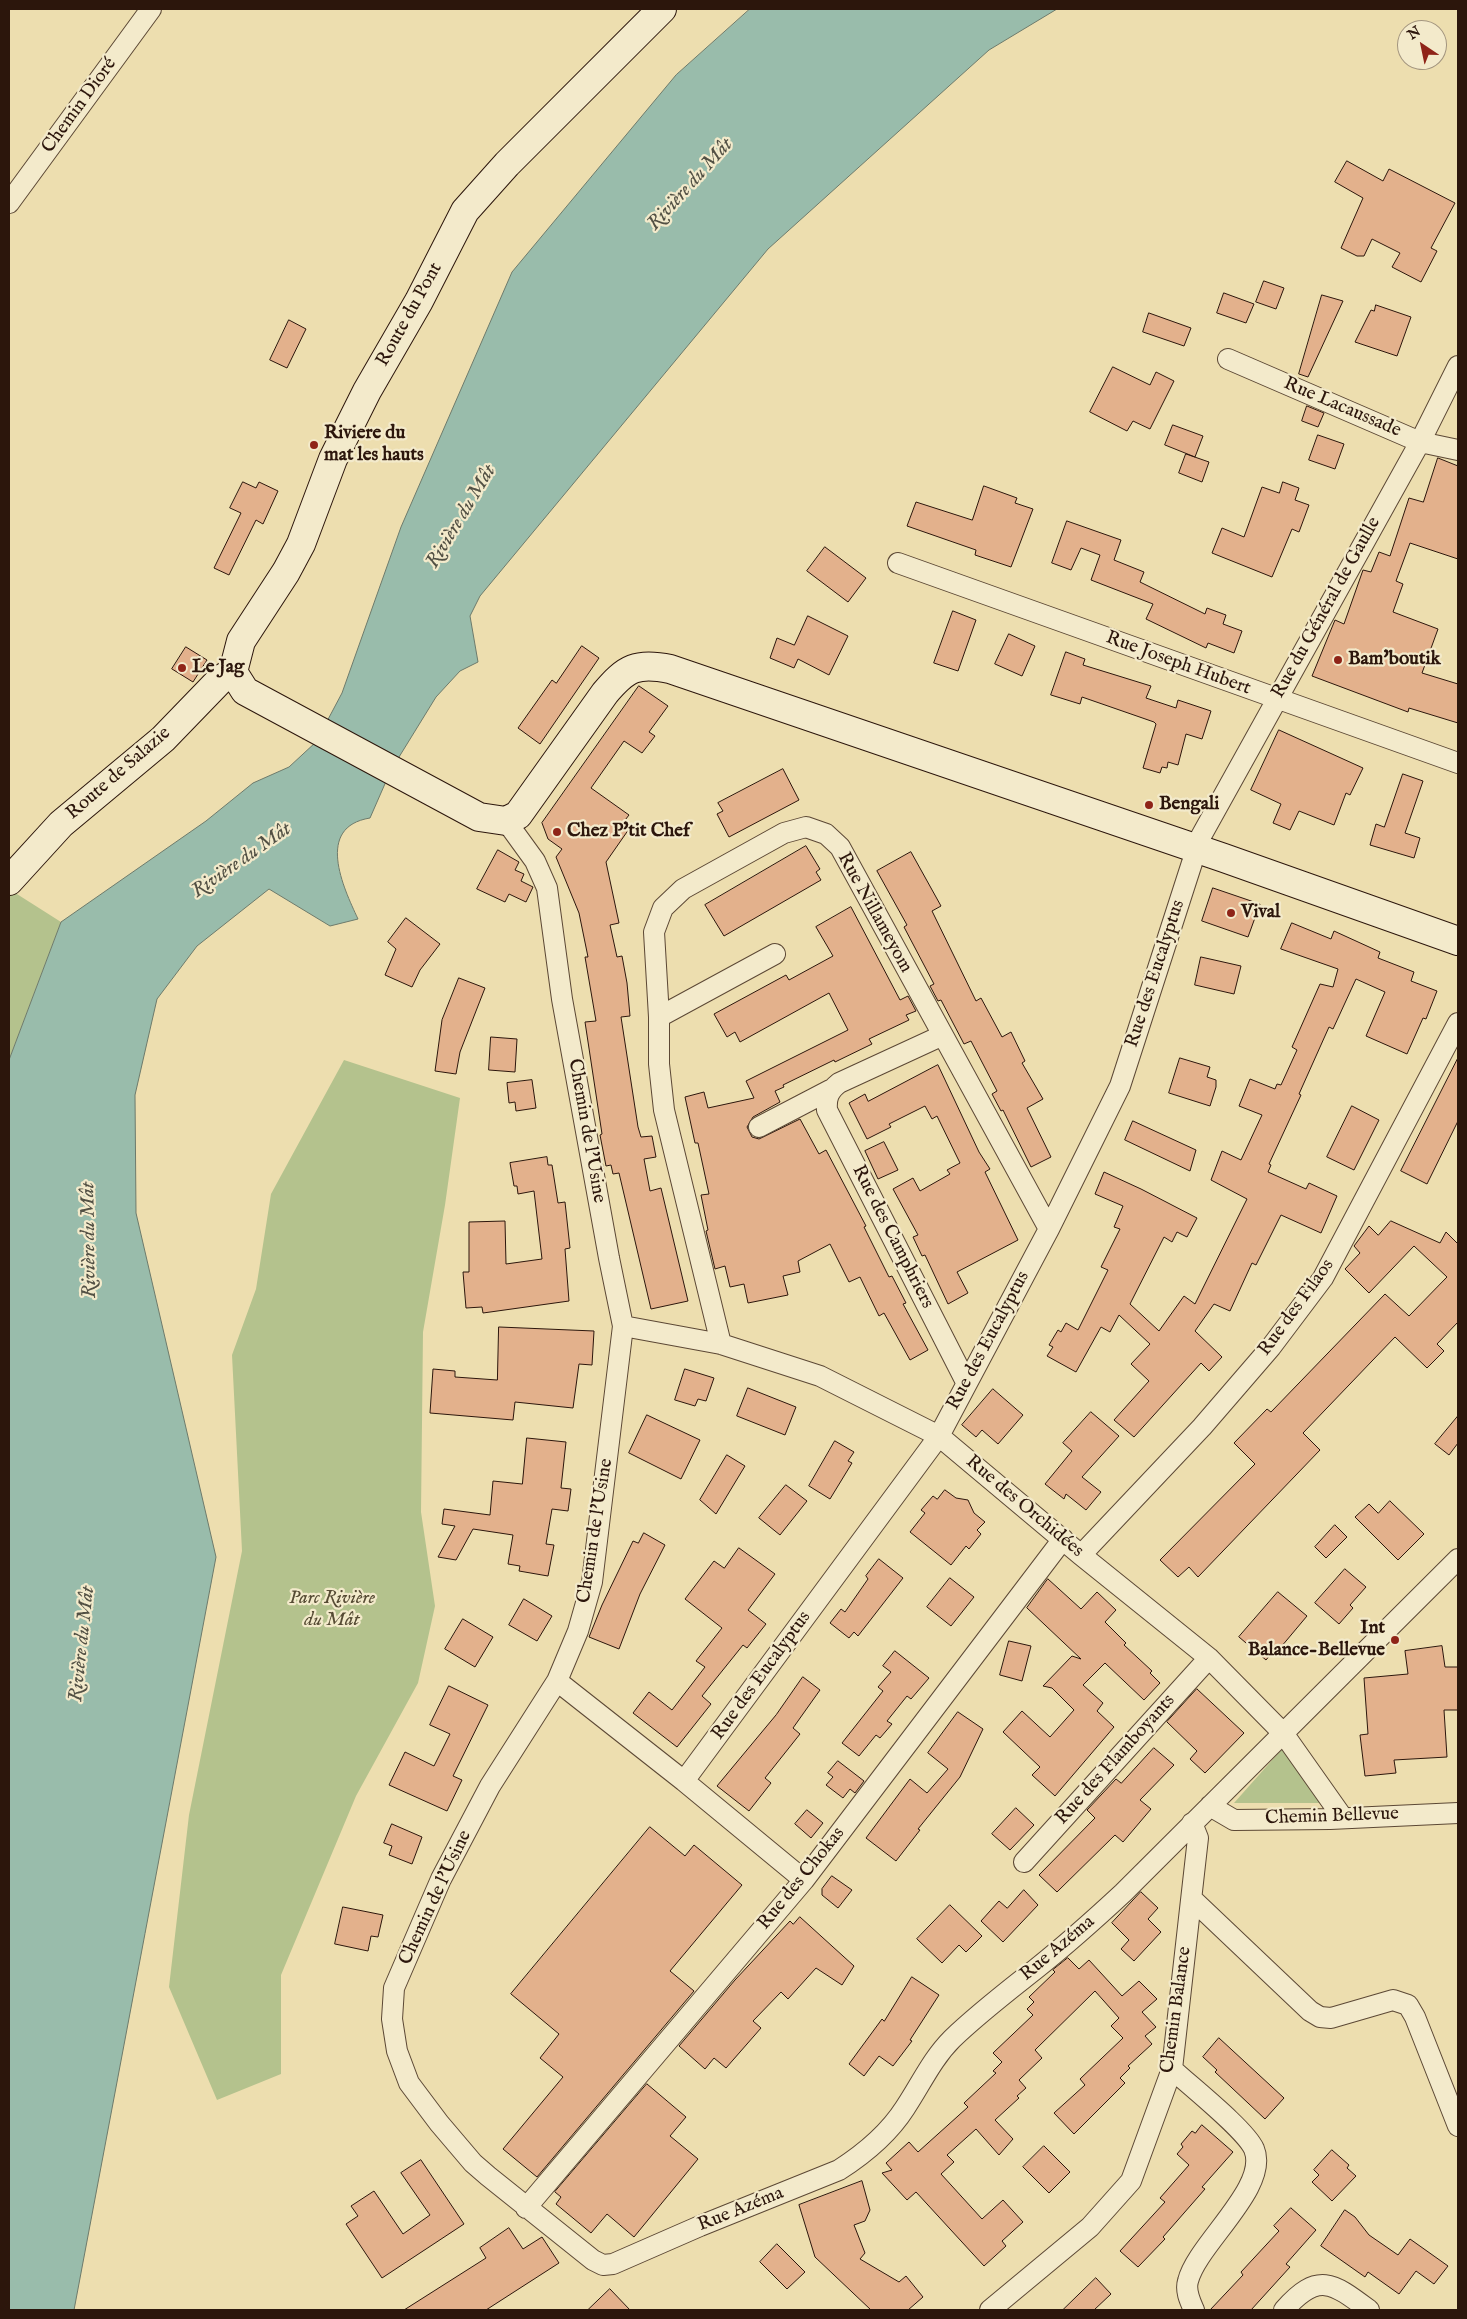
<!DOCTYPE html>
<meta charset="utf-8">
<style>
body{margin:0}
#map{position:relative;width:1467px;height:2319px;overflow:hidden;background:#eddeaf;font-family:"IM FELL English",serif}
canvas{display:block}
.frame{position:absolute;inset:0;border:10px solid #2c160c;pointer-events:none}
.north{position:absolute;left:1397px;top:20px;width:50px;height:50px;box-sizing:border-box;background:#f3eacb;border:1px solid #a3957f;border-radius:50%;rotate:326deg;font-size:14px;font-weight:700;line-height:20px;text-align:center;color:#2c160c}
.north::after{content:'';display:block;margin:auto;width:18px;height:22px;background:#8f2418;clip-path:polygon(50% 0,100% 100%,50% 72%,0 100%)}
</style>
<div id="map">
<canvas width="1467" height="2319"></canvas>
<div class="frame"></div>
<div class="north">N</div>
</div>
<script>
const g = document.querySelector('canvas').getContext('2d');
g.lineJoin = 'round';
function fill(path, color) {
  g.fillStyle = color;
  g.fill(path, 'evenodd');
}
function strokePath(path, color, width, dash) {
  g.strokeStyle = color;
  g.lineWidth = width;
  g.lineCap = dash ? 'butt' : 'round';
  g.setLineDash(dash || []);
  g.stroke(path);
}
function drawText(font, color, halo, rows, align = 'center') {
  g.font = font + ' "IM FELL English",serif';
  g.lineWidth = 4.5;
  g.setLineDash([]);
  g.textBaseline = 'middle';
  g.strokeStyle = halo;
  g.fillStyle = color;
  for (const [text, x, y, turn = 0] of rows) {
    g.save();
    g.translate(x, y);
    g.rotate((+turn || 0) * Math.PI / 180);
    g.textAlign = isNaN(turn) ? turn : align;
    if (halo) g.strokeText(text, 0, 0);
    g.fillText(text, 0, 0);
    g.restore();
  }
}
fill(new Path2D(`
 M9,889L61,922L9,1060Z
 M344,1060L460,1098L445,1205L423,1332L421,1512L435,1606L418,1683L356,1796L281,1975V2074L217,2100L169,1987L189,1815L242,1551L232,1355L256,1289L271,1194Z
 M1282,1749L1320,1803H1234Z`), '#b4c28d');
const water = new Path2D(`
 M750,9H1057L989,50L768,249L480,596L470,616L478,662L460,671L436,697L391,770L370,818C315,827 343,887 358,919L330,926L269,889L197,946L157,999L135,1095L136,1213L216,1557L74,2310H9V1060L61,922L206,821L253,783L289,767L316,742L342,693L401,527L512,272L676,75Z`);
fill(water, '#99bcab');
strokePath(water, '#6d7a6b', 1);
const building = new Path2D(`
 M1347,161L1383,181L1389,169L1455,203L1431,248L1437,251L1421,282L1392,267L1400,253L1372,239L1364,256H1357L1341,248L1363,198L1335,182Z
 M1264,281L1284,288L1276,309L1256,302Z
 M1224,293L1254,304L1246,323L1217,313Z
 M1322,295L1343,301L1308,377L1299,374Z
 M1376,305L1411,317L1397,356L1355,342L1371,310L1374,311Z
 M1149,313L1191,328L1184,346L1143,332Z
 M289,320L306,329L287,368L270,360Z
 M1113,367L1150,385L1156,372L1174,381L1150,429L1133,421L1127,431L1090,412Z
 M1307,406L1324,413L1318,427L1302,421Z
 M1173,425L1203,436L1195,457L1165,445Z
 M1318,435L1344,444L1335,469L1309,460Z
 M1186,454L1209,462L1202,482L1179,473Z
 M1438,458L1458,466V559L1410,543L1396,581L1403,584L1393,612L1438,629L1422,673L1458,684V723L1409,708L1408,712L1312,676L1335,620L1344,624L1363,570L1371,572L1379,552L1390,556L1409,498L1423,502Z
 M243,482L256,488L259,482L278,491L263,524L256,520L229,575L214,568L241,513L230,508Z
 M1283,482L1299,488L1295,500L1309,505L1299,532L1292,529L1272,577L1212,553L1222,528L1244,537L1262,487L1279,493Z
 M984,486L1017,498L1015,503L1033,509L1011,567L975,555L976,550L907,526L916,502L972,520Z
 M1067,521L1121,540L1114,560L1144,572L1140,582L1205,614L1207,608L1226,615L1223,624L1242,631L1234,653L1208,643L1206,648L1146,619L1153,604L1091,580L1100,555L1081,548L1071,570L1052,563Z
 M825,547L866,578L848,602L807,571Z
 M953,611L976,620L958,671L934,663Z
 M808,616L848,636L829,675L798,659L794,668L770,658L777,638L794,645Z
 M1009,634L1035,646L1022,676L995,664Z
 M582,646L599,658L540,744L518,728L552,680L556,683Z
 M186,647L207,660L193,682L172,669Z
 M1066,652L1085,659L1083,665L1151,686L1146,698L1176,708L1178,700L1211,711L1202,739L1186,734L1178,765L1168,762L1167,768L1162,767L1160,773L1143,768L1156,724L1154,722L1082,697L1080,704L1051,695Z
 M639,686L668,706L649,732L655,736L642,753L624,741L591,788L629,815L622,824L629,829L606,862L619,923L610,925L617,957L622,956L627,983L630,1016L621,1017L638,1127L641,1137L652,1136L656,1157L644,1159L650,1191L661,1188L688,1301L651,1309L619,1173L613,1174L611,1165L606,1166L600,1135L602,1134L585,1022L596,1021L585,957H588L579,913L556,857L562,849L548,839L542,823Z
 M1279,730L1363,768L1350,795L1346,793L1334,825L1299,811L1290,830L1273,823L1281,804L1251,790Z
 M783,769L799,800L729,837L717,814L723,811L718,803Z
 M1403,774L1423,781L1405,833L1420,838L1414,858L1370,845L1376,824L1384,827Z
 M806,846L820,869L816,872L821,880L724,936L705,905Z
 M498,850L519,862L515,870L524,874L521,881L533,887L526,902L509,894L505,902L477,889Z
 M911,852L941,906L932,911L976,1001L981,998L1002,1037L1011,1032L1025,1061L1022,1063L1043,1099L1027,1108L1051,1157L1031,1167L1003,1110L1001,1111L992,1094L997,1091L971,1041L964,1044L941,1000L938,1001L930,986L934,984L904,927L907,925L877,871Z
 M1213,888L1260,904L1248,937L1202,921Z
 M851,907L900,1000L908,996L916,1011L906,1015L909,1020L869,1039L872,1044L835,1062L834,1060L783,1085L784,1087L775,1091L780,1102L753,1117L747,1127L752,1137L759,1139L800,1119L819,1154L826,1150L866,1226L864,1227L889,1277L892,1276L906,1303L903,1304L928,1350L910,1360L884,1313L879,1316L860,1277L849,1282L830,1244L798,1261L800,1272L783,1276L788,1295L748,1303L744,1284L730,1287L725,1266L715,1269L706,1231L708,1230L701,1195L709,1194L698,1143H695L685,1097L704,1092L708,1108L754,1098L746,1081L848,1030L829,993L740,1042L735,1032L727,1037L714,1014L786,975L789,980L833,956L816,927Z
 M406,918L440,944L420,970L412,987L385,975L396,949L388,942Z
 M1292,923L1331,939L1334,931L1380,952L1378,958L1414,972L1411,981L1437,991L1426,1019L1423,1018L1407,1054L1366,1036L1385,992L1356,979L1333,1029L1329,1027L1299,1094L1301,1095L1269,1164L1271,1165L1268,1172L1306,1189L1309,1183L1337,1196L1321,1233L1281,1215L1256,1265L1252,1263L1230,1311L1214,1304L1195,1331L1222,1357L1209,1371L1201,1363L1134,1437L1114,1420L1149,1381L1131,1364L1150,1344L1119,1315L1110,1332L1101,1327L1076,1372L1047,1356L1053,1347L1049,1345L1058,1330L1061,1332L1066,1323L1078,1330L1108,1270L1101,1267L1120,1229L1114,1227L1123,1206L1095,1194L1104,1172L1141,1189L1197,1218L1187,1237L1177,1232L1172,1242L1164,1237L1130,1304L1159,1331L1184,1296L1195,1304L1247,1199L1211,1180L1222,1151L1241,1160L1262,1115L1239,1106L1250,1079L1275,1089L1277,1084L1281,1085L1297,1050L1292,1047L1320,984L1333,987L1338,969L1281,949Z
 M1201,957L1241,966L1234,994L1195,985Z
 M459,978L485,988L460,1052L456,1074L435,1071L442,1020Z
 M491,1037L517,1039L515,1072L489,1070Z
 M1180,1058L1210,1067L1207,1077L1216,1080V1087L1210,1106L1169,1093Z
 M1458,1058V1121L1427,1184L1401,1171Z
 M938,1065L979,1152L990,1169L985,1172L1018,1240L957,1272L968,1293L948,1304L925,1255L922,1256L913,1237L918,1235L893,1189L913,1178L920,1191L950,1174L947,1170L960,1163L937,1116L932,1119L925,1106L889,1124L891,1127L867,1139L849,1103L865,1094L868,1101Z
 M532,1080L536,1108L516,1111L515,1102L509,1103L507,1083Z
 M1352,1106L1379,1120L1354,1170L1327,1157Z
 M1133,1121L1196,1150L1190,1171L1125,1140Z
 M884,1142L898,1170L878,1179L865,1151Z
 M547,1157L548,1165H552L558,1203L565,1202L570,1248L565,1249L569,1301L483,1313L482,1307L466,1308L463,1272H469V1222L505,1221L506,1264L542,1259L534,1191L518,1194L517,1186H514L510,1163Z
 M1391,1221L1440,1243L1446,1232L1458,1244V1322L1437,1344L1444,1351L1427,1368L1395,1337L1303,1433L1320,1450L1198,1577L1189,1567L1178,1577L1160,1560L1255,1464L1234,1443L1267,1409L1271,1412L1385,1294L1409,1316L1447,1277L1414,1246L1369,1293L1345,1269L1360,1253L1354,1246L1369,1226L1378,1235Z
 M499,1327L594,1331L592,1365L579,1364L573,1408L515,1402L513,1420L430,1413L433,1369L455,1371V1377L497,1380Z
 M685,1369L714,1378L706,1401L698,1399L695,1406L675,1400Z
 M748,1388L796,1407L785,1435L737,1416Z
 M993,1389L1023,1415L998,1444L982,1430L976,1437L962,1425Z
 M1091,1412L1119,1436L1082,1477L1101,1492L1086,1510L1066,1494L1064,1499L1045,1484L1072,1451L1063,1443Z
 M647,1415L700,1440L681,1479L629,1453Z
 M1458,1416V1443L1449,1455L1435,1444Z
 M527,1438L566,1442L561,1488L571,1489L568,1511L552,1509L546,1544L554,1545L548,1576L519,1571L520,1566L508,1564L513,1535L473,1529L456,1560L438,1557L455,1526L442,1524L444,1509L490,1515L493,1481L522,1484Z
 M835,1441L854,1452L848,1461L852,1463L830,1499L809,1486Z
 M727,1455L745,1466L716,1514L700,1500Z
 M786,1485L807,1501L780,1535L759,1518Z
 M945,1490L956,1498L968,1500L974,1513L985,1522L977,1530L981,1534L969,1549L966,1546L951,1565L910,1532L925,1513L921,1510L933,1496L937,1499Z
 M1390,1501L1424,1534L1398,1560L1355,1517L1369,1504L1378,1513Z
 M1335,1525L1347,1537L1326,1558L1315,1547Z
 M644,1533L665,1545L640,1594L619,1649L589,1637L602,1605L633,1541L638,1543Z
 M739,1548L775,1574L748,1610L766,1624L747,1648L743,1645L702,1696L711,1704L677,1747L633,1713L649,1692L672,1710L705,1667L696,1661L722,1628L685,1599L714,1561L724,1568Z
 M879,1559L903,1578L858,1636L854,1632L849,1638L830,1623L841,1609L845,1612L868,1579L866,1576Z
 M1345,1569L1366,1587L1350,1605L1353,1608L1339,1624L1315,1603Z
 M950,1578L974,1597L951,1626L927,1607Z
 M1048,1579L1081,1609L1097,1592L1116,1610L1105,1622L1126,1643L1124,1645L1152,1671L1150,1673L1160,1683L1144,1700L1105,1663L1083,1685L1103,1703L1097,1711L1114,1727L1055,1796L1032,1775L1040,1767L1003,1732L1022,1711L1050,1737L1074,1710L1052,1688L1043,1686L1072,1656L1081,1659L1027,1608Z
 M1278,1592L1307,1616L1281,1647L1279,1644L1266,1660L1239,1637Z
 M524,1599L552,1616L537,1641L509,1625Z
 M463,1619L493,1637L475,1667L445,1649Z
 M1009,1641L1031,1646L1022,1681L1000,1675Z
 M1442,1646L1445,1667H1458V1710H1444L1447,1757L1394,1760L1396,1773L1365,1776L1360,1735L1368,1734L1364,1678L1408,1674L1405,1651Z
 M895,1651L929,1678L911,1699L907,1696L887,1721L892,1724L880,1738L876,1735L859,1756L842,1743L883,1691L878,1687L891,1672L883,1666Z
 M803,1677L820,1690L793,1728L800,1734L765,1778L771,1783L749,1811L717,1786L776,1715Z
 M449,1686L488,1705L453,1776L462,1780L447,1811L389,1785L405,1752L434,1766L450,1734L430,1725Z
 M1197,1689L1244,1733L1205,1773L1190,1759L1197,1751L1167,1722Z
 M958,1712L983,1729L960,1777L918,1829L920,1830L896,1861L866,1838L910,1779L927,1793L948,1769L928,1753Z
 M1154,1748L1174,1765L1140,1800L1151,1809L1123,1842L1115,1835L1057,1892L1039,1875L1095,1818L1087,1810L1116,1779L1121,1783Z
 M838,1761L864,1781L855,1793L850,1789L843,1798L826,1785L833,1777L828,1773Z
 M1016,1808L1034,1825L1010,1850L992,1834Z
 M807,1810L823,1823L811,1838L795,1824Z
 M392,1824L422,1837L412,1864L389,1855L392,1846L384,1843Z
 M650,1827L685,1856L694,1845L742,1885L670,1971L694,1991L537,2177L503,2149L563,2077L540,2058L559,2034L511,1994Z
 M832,1876L852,1890L838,1908L822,1895V1889Z
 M1024,1890L1038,1905L1003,1942L981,1921L999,1901L1007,1908Z
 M1141,1892L1158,1908L1148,1919L1161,1932L1134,1961L1121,1949L1129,1940L1112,1923Z
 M950,1905L982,1936L966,1952L959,1945L942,1963L917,1939Z
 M343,1907L383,1915L378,1937L371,1936L368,1951L335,1944Z
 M800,1917L854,1966L842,1985L816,1968L788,1999L781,1992L753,2021L761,2028L726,2068L714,2058L705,2069L679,2046L735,1980L790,1921L793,1924Z
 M1068,1958L1079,1969L1089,1960L1122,1996L1139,1981L1157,1999L1142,2012L1156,2027L1145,2036L1152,2044L1128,2066L1130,2068L1120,2078L1125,2083L1074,2134L1054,2113L1085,2085L1080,2079L1123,2038L1111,2026L1119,2018L1095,1991L1035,2050L1042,2058L1019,2080L1026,2088L1017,2096L1019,2098L995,2120L1013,2139L999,2155L976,2129L947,2155L954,2162L941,2174L982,2219L1003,2200L1023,2222L1002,2241L1006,2246L984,2266L916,2192L907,2200L882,2173L892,2170L886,2163L909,2142L918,2152L968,2107L964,2103L996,2073L993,2071L1002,2062L993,2053L1033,2015L1027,2009L1034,2002L1029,1997L1055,1972L1053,1970Z
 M912,1977L939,1995L910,2040L912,2041L893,2066L879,2056L864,2076L849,2064L882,2019L884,2021Z
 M1219,2038L1284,2098L1265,2119L1215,2072L1217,2070L1203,2057Z
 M647,2084L686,2117L670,2136L698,2159L634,2237L607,2214L591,2233L556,2204L561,2197L555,2192Z
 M1202,2125L1233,2152L1202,2187L1205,2189L1163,2237L1165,2239L1138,2267L1120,2251L1165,2202L1160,2198L1189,2165L1177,2154L1183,2147L1181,2144L1192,2131L1195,2133Z
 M1044,2146L1070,2172L1049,2193L1023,2167Z
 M1332,2150L1349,2165L1347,2168L1356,2176L1332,2201L1312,2182L1319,2175L1314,2170Z
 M421,2160L464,2224L382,2278L346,2224L358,2216L351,2206L374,2191L403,2234L430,2215L401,2173Z
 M862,2181L870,2210L865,2221L854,2225L865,2253L860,2259L899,2282L906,2276L923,2297L908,2310H871L815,2257L799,2205Z
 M1291,2208L1316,2230L1286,2264L1290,2267L1251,2310H1210L1243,2275L1241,2272L1279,2231L1274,2226Z
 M1345,2210L1355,2217L1369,2235L1398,2255L1410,2239L1448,2266L1434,2284L1416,2271L1399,2294L1368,2272L1365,2277L1321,2246Z
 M509,2228L523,2249L542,2237L559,2263L486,2310H404L486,2258L480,2248Z
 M777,2244L805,2272L787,2289L760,2262Z
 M1096,2278L1111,2294L1094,2310H1063Z
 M610,2289L630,2310H588Z`);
fill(building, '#e3b18c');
strokePath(building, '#2c160c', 1);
const minor = new Path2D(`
 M9,203L151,9
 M1228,359L1420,442L1458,450
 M898,563L1458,763
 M506,821L535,861L547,888L562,999L609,1258L623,1326L592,1582L578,1631L557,1681L490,1786L441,1879L394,1988L392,2019L397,2051L409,2083L439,2123L473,2163L488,2176L593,2260L603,2265L613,2264L700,2226L839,2170C864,2154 889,2133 905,2108C921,2084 932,2059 952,2039C979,2013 1008,1991 1037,1968C1067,1944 1095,1919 1123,1893L1458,1559
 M659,1017L775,954
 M941,1036L839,1083C829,1091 826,1097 827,1110L966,1382
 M759,1127L830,1090
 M623,1326L721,1344L820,1376L939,1436L1081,1555L1209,1658L1283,1733L1343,1818
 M721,1344L664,1110L659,1064V1017L654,932L663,908L683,889L784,833L806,827L826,834L840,847L1049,1229
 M1081,1555L1202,1427L1271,1347L1323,1278L1458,1023
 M557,1681L684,1781L804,1880
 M684,1781L939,1436L1049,1229L1120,1086L1200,838L1420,442L1458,366
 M1210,1806L1234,1820L1330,1819L1458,1813
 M1024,1862L1209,1658
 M1192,1899L1310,2011L1320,2017L1331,2018L1393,2000L1408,2005L1415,2017L1458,2126
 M1172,2069C1190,2086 1245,2129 1254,2149C1270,2187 1197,2244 1188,2281C1185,2291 1190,2301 1194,2310
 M526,2208L804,1880L1063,1539
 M990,2310L1090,2227L1131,2181L1172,2069L1198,1838L1192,1823
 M1284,2310C1318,2271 1333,2283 1369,2310`);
const secondary = new Path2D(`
 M233,672L245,691L479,817L506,821L518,815L605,693C626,668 637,662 670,669L1224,858L1458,941
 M233,672L241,641L286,572L301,544L333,459L367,391L419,301L465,211L507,164L662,9
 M9,881L61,824L163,739L221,679L233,672`);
strokePath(minor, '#5c4835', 22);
strokePath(secondary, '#2c160c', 30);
strokePath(minor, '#f3eacb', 20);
strokePath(secondary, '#f3eacb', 28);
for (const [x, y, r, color] of [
 [314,445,5,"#8f2418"],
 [1338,660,5,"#8f2418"],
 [182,668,5,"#8f2418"],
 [1149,805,5,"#8f2418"],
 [557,832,5,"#8f2418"],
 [1231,913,5,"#8f2418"],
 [1395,1640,5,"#8f2418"]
]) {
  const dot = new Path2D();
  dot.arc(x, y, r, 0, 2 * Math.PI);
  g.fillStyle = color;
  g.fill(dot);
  strokePath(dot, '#f3eacb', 2);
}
drawText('19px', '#2c160c', '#f3eacb', [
 ["Chemin Dioré",80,106,-54],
 ["Route du Pont",410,315,-61],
 ["Rue Lacaussade",1342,408,23],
 ["Rue du Général de Gaulle",1327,608,-61],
 ["Rue Joseph Hubert",1178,664,20],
 ["Route de Salazie",119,774,-41],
 ["Rue Nillameyom",874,913,61],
 ["Rue des Eucalyptus",1156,974,-72],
 ["Chemin de l'Usine",586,1131,80],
 ["Rue des Camphriers",892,1237,63],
 ["Rue des Filaos",1297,1308,-54],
 ["Rue des Eucalyptus",989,1341,-62],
 ["Rue des Orchidées",1024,1507,40],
 ["Chemin de l'Usine",596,1531,-81],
 ["Rue des Eucalyptus",762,1676,-54],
 ["Rue des Flamboyants",1116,1760,-48],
 ["Chemin Bellevue",1332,1817,-2],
 ["Rue des Chokas",802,1879,-51],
 ["Chemin de l'Usine",436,1898,-65],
 ["Rue Azéma",1058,1949,-40],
 ["Chemin Balance",1177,2010,-82],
 ["Rue Azéma",741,2210,-22]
]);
drawText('bold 19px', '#2c160c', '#f3eacb', [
 ["Riviere du",324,434],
 ["mat les hauts",324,456],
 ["Bam'boutik",1348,660],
 ["Le Jag",192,668],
 ["Bengali",1159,805],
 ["Chez P'tit Chef",567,832],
 ["Vival",1241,913],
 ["Int",1385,1629,"right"],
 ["Balance-Bellevue",1385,1651,"right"]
], 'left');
drawText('italic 19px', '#554a33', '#f3eacb', [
 ["Parc Rivière",332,1599],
 ["du Mât",332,1621]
]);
drawText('italic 20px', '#525044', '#f3eacb', [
 ["Rivière du Mât",691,185,-48],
 ["Rivière du Mât",462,517,-59],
 ["Rivière du Mât",242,861,-35],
 ["Rivière du Mât",90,1240,-91],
 ["Rivière du Mât",83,1644,-84]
]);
</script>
